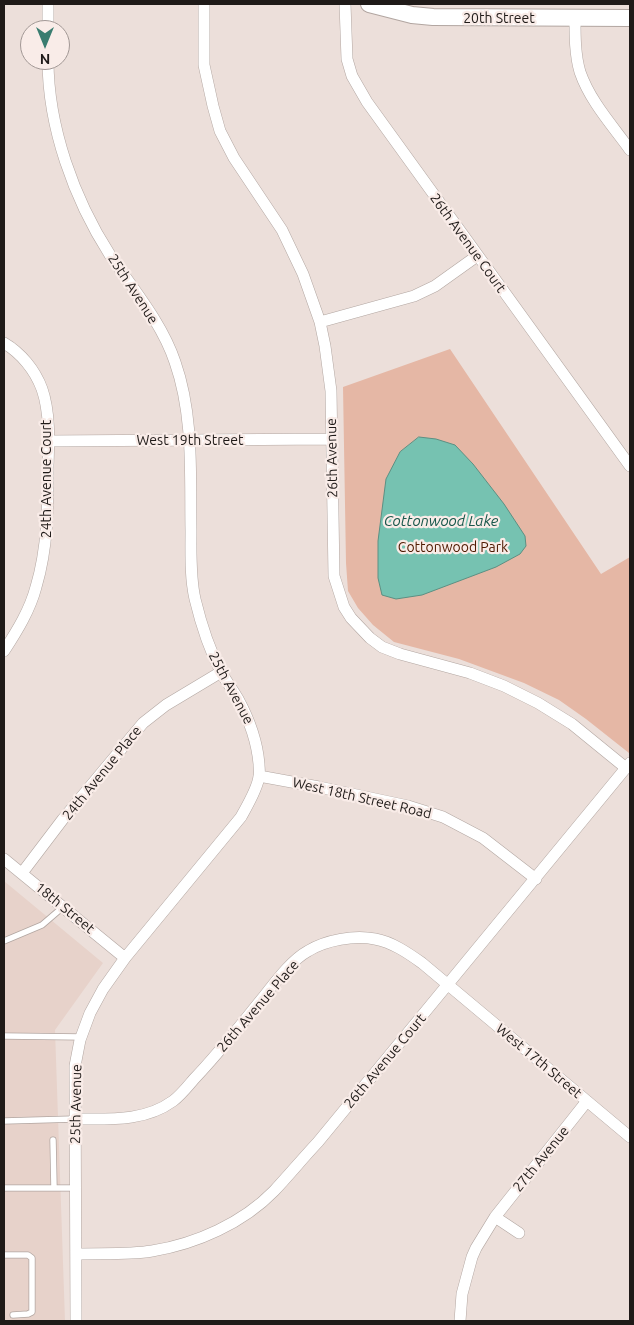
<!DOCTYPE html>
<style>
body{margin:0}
#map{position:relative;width:634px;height:1325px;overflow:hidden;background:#ecdfda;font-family:Ubuntu,sans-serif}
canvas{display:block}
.frame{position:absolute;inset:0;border:5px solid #1f1a18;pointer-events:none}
.north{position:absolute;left:20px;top:20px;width:50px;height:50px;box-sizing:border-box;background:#f9ece8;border:1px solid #a29895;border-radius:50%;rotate:180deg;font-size:14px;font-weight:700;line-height:20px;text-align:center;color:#1f1a18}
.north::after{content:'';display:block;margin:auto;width:18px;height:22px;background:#3a7d70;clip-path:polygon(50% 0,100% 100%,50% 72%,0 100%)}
</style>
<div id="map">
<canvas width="634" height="1325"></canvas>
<div class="frame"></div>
<div class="north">N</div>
</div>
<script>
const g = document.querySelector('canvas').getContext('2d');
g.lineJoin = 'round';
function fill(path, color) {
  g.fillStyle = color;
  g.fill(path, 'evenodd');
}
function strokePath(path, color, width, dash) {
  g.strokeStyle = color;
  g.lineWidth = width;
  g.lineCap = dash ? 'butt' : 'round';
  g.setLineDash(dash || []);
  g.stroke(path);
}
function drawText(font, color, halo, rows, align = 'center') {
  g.font = font + ' Ubuntu,sans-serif';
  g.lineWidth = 4.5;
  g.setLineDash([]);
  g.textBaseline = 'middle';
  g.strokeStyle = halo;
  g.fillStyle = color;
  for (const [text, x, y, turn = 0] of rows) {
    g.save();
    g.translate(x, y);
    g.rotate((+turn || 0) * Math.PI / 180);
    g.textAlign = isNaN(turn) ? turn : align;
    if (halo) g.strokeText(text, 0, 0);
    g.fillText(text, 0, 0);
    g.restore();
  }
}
fill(new Path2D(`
 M4,881L103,963L55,1030L65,1321H4Z`), '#e7d2ca');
fill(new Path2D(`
 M450,349L601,574L630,557V751L629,753L586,719L559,700L524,683L459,659L394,642L373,625L358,608L348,591L346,563L343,387Z`), '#e5b7a5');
const water = new Path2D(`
 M419,437L436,439L455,445L473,464L504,504L525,536L526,546L520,554L496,567L422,595L396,599L382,595L378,578V541L386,479L400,452Z`);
fill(water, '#76c2b1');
strokePath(water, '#5c9083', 1);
const service = new Path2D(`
 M4,941L42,925L63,907
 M4,1036L81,1037
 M4,1121L74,1119
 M53,1140L54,1188
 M4,1188H75
 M4,1255H28L32,1258V1312L28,1314L13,1315`);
const minor = new Path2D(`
 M48,4V30
 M204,4V65L213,106L220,131L234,158L282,230L303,274L320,322L325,346L331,391L334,576L344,607L351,618L370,638L382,647L400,654L470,673L504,686L538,703L572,724L626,768
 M345,4L347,59L352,76L367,102L630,466
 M575,18C575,36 575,55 580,72C590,101 612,125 630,150
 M48,60C48,127 74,199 110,255C133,289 162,323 175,362C194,416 190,474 191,531C191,553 190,577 195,599C201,624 209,649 221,672C226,681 233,690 238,699C250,721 257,740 259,764C259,768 260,773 259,776C258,788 247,806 241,817L125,958L103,989L90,1013L80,1040L75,1066L76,1321
 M320,322L414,296L435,286L477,256
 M4,343C21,353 35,370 42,389C50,412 49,441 48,465C48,506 48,547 36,587C30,610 17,631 4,651
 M49,441L332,439
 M259,776L319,787L408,806L443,817L483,838L536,879
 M4,859L125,958
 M22,873L63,819L143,723L166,705L221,672
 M74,1119C109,1119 144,1122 173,1101C181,1095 188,1086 194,1079C218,1054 239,1027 261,1000C274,984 290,961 308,951C326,940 354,935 375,939C392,942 408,953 422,963L630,1137
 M495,1217L519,1233
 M76,1254C101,1253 128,1255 152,1251C196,1244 243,1223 274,1191C289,1175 303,1158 318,1142L630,763
 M460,1321L462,1294L472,1257L476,1248L495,1217L587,1101`);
const secondary = new Path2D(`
 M369,4L412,15L433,17L630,18`);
strokePath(service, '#b2a6a1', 7);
strokePath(minor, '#b2a6a1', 12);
strokePath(secondary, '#b2a6a1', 18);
strokePath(service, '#fff', 5.5);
strokePath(minor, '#fff', 11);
strokePath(secondary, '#fff', 16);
drawText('14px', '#1f1a18', '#f9ece8', [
 ["20th Street",499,18],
 ["26th Avenue Court",468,243,54],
 ["25th Avenue",133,289,57],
 ["West 19th Street",190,440],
 ["26th Avenue",332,458,-91],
 ["24th Avenue Court",46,479,-90],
 ["25th Avenue",231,688,62],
 ["24th Avenue Place",102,773,-51],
 ["West 18th Street Road",362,798,13],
 ["18th Street",65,908,39],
 ["26th Avenue Place",258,1006,-49],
 ["26th Avenue Court",385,1061,-50],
 ["West 17th Street",539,1061,40],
 ["25th Avenue",76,1104,-89],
 ["27th Avenue",541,1159,-51]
]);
drawText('14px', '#4f1901', '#f9ece8', [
 ["Cottonwood Park",453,547]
]);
drawText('italic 15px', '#18574b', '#f9ece8', [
 ["Cottonwood Lake",441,521]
]);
</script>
